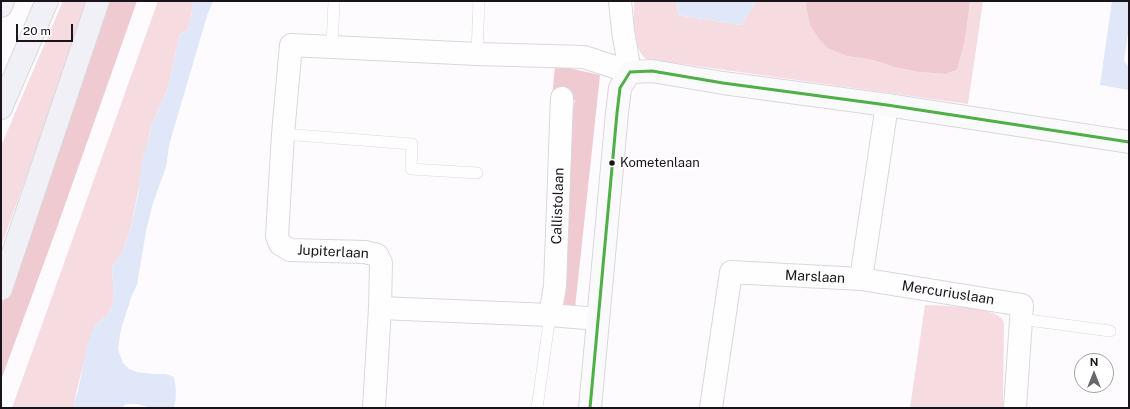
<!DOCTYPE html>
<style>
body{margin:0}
#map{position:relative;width:1130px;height:409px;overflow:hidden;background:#fdfbfe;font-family:"Public Sans",sans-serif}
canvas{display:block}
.frame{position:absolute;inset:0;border:2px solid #19141b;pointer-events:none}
.north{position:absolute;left:1074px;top:353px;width:40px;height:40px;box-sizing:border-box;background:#fff;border:1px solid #a3a1a4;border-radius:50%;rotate:0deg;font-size:11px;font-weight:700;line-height:16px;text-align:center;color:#19141b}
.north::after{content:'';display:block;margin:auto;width:14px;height:18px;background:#69656a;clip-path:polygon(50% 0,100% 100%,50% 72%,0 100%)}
.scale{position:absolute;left:16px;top:24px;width:57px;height:18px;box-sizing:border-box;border:2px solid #19141b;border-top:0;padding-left:5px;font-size:12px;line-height:14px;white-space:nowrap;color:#19141b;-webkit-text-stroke:3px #fff;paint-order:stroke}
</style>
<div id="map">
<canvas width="1130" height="409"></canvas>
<div class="frame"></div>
<div class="north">N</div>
<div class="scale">20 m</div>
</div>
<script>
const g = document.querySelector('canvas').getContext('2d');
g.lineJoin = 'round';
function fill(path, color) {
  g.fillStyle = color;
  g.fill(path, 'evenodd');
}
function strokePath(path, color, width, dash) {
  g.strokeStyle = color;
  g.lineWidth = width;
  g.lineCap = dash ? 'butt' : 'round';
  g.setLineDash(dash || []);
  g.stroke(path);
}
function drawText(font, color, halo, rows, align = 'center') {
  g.font = font + ' "Public Sans",sans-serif';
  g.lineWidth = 3.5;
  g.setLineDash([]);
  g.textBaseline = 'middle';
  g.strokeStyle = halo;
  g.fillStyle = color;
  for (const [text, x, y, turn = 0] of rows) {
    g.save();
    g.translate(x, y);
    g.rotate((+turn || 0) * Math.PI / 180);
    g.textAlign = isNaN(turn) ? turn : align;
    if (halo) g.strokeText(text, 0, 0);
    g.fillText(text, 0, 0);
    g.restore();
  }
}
fill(new Path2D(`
 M63,1H89L1,247V146Z
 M158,1H194L188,30L180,34L168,88L151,126L131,227L122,253L112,267L114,295L112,306L109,313L95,325L82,369L74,402V408H12Z
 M634,1H677L678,15L741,25L757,1H807L806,5L847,56L873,60L894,67L919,72L945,74L957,70L965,41L970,1H983L968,104L646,59C631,45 634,20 634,1Z
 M925,305C942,306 992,306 1002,319C1003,321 1004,323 1004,325L1003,408H910Z`), '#f6dce1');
fill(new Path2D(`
 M109,1H137L55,233L1,380V305L76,99Z
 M807,1H970L965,41L957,70L945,74L919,72L894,67L873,60L847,56L828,48L820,40L810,25L806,5Z
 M555,65L600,75L575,308L558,306L571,118L575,100L552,99Z`), '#efcad1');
fill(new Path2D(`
 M194,1H213L207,16L174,128L169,146L166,167L153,203L146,231L137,285L132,295L121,329L118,349L123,363L129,369L137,372L153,374H166L174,377C176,388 177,397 174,407L170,408H152L137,404H126L121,408H74V402L78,391L87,345L95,325L109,313L112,306L114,295L112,267L122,253L131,227L138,195L142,160L148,142L151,126L168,88L180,34L188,30Z
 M677,1H757L741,25L678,15Z
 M1112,1H1129V26L1124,61L1129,67V90L1100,85Z`), '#e0e7f8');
const lane = new Path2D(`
 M332,47L334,1
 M477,54L479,1
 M283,134L412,144L411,169L477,173
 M1021,319L1110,331
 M537,408L550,315`);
const street = new Path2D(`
 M861,279L1022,305L1015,408
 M380,308L550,315L598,319
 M550,315L555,286L562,98
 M374,408L380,308L381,263L377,255L365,252L290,250L280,244L277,236L283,134L291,45L477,54L584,57L630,72L623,31L620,1
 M711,408L731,272L861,279L887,105`);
const secondary = new Path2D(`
 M590,408L617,113L620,88L630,72L652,71L723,83L887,105L1129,142`);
const highway = new Path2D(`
 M1,6L3,1
 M1,108L47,1
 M1,289L98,1`);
strokePath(lane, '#dad7dc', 12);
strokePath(street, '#dad7dc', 24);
strokePath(secondary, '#dad7dc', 24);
strokePath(highway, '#d9d8db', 24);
strokePath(lane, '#fffeff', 11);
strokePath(street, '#fffeff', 22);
strokePath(secondary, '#fafafd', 22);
strokePath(highway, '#f1f0f7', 22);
strokePath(new Path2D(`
 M630,72L652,71L723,83L887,105L1129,142
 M590,408L617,113L620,88L630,72`), '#50af46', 3);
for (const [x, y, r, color] of [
 [612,163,3.5,"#19141b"]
]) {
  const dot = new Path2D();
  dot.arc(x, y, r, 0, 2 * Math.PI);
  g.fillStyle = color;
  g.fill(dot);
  strokePath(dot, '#fff', 1.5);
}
drawText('13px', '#19141b', '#fff', [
 ["Kometenlaan",620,163]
], 'left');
drawText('14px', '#19141b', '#fff', [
 ["Callistolaan",558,206,-88],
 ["Jupiterlaan",333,252,3],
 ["Marslaan",815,277,3],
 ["Mercuriuslaan",948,293,9]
]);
</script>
